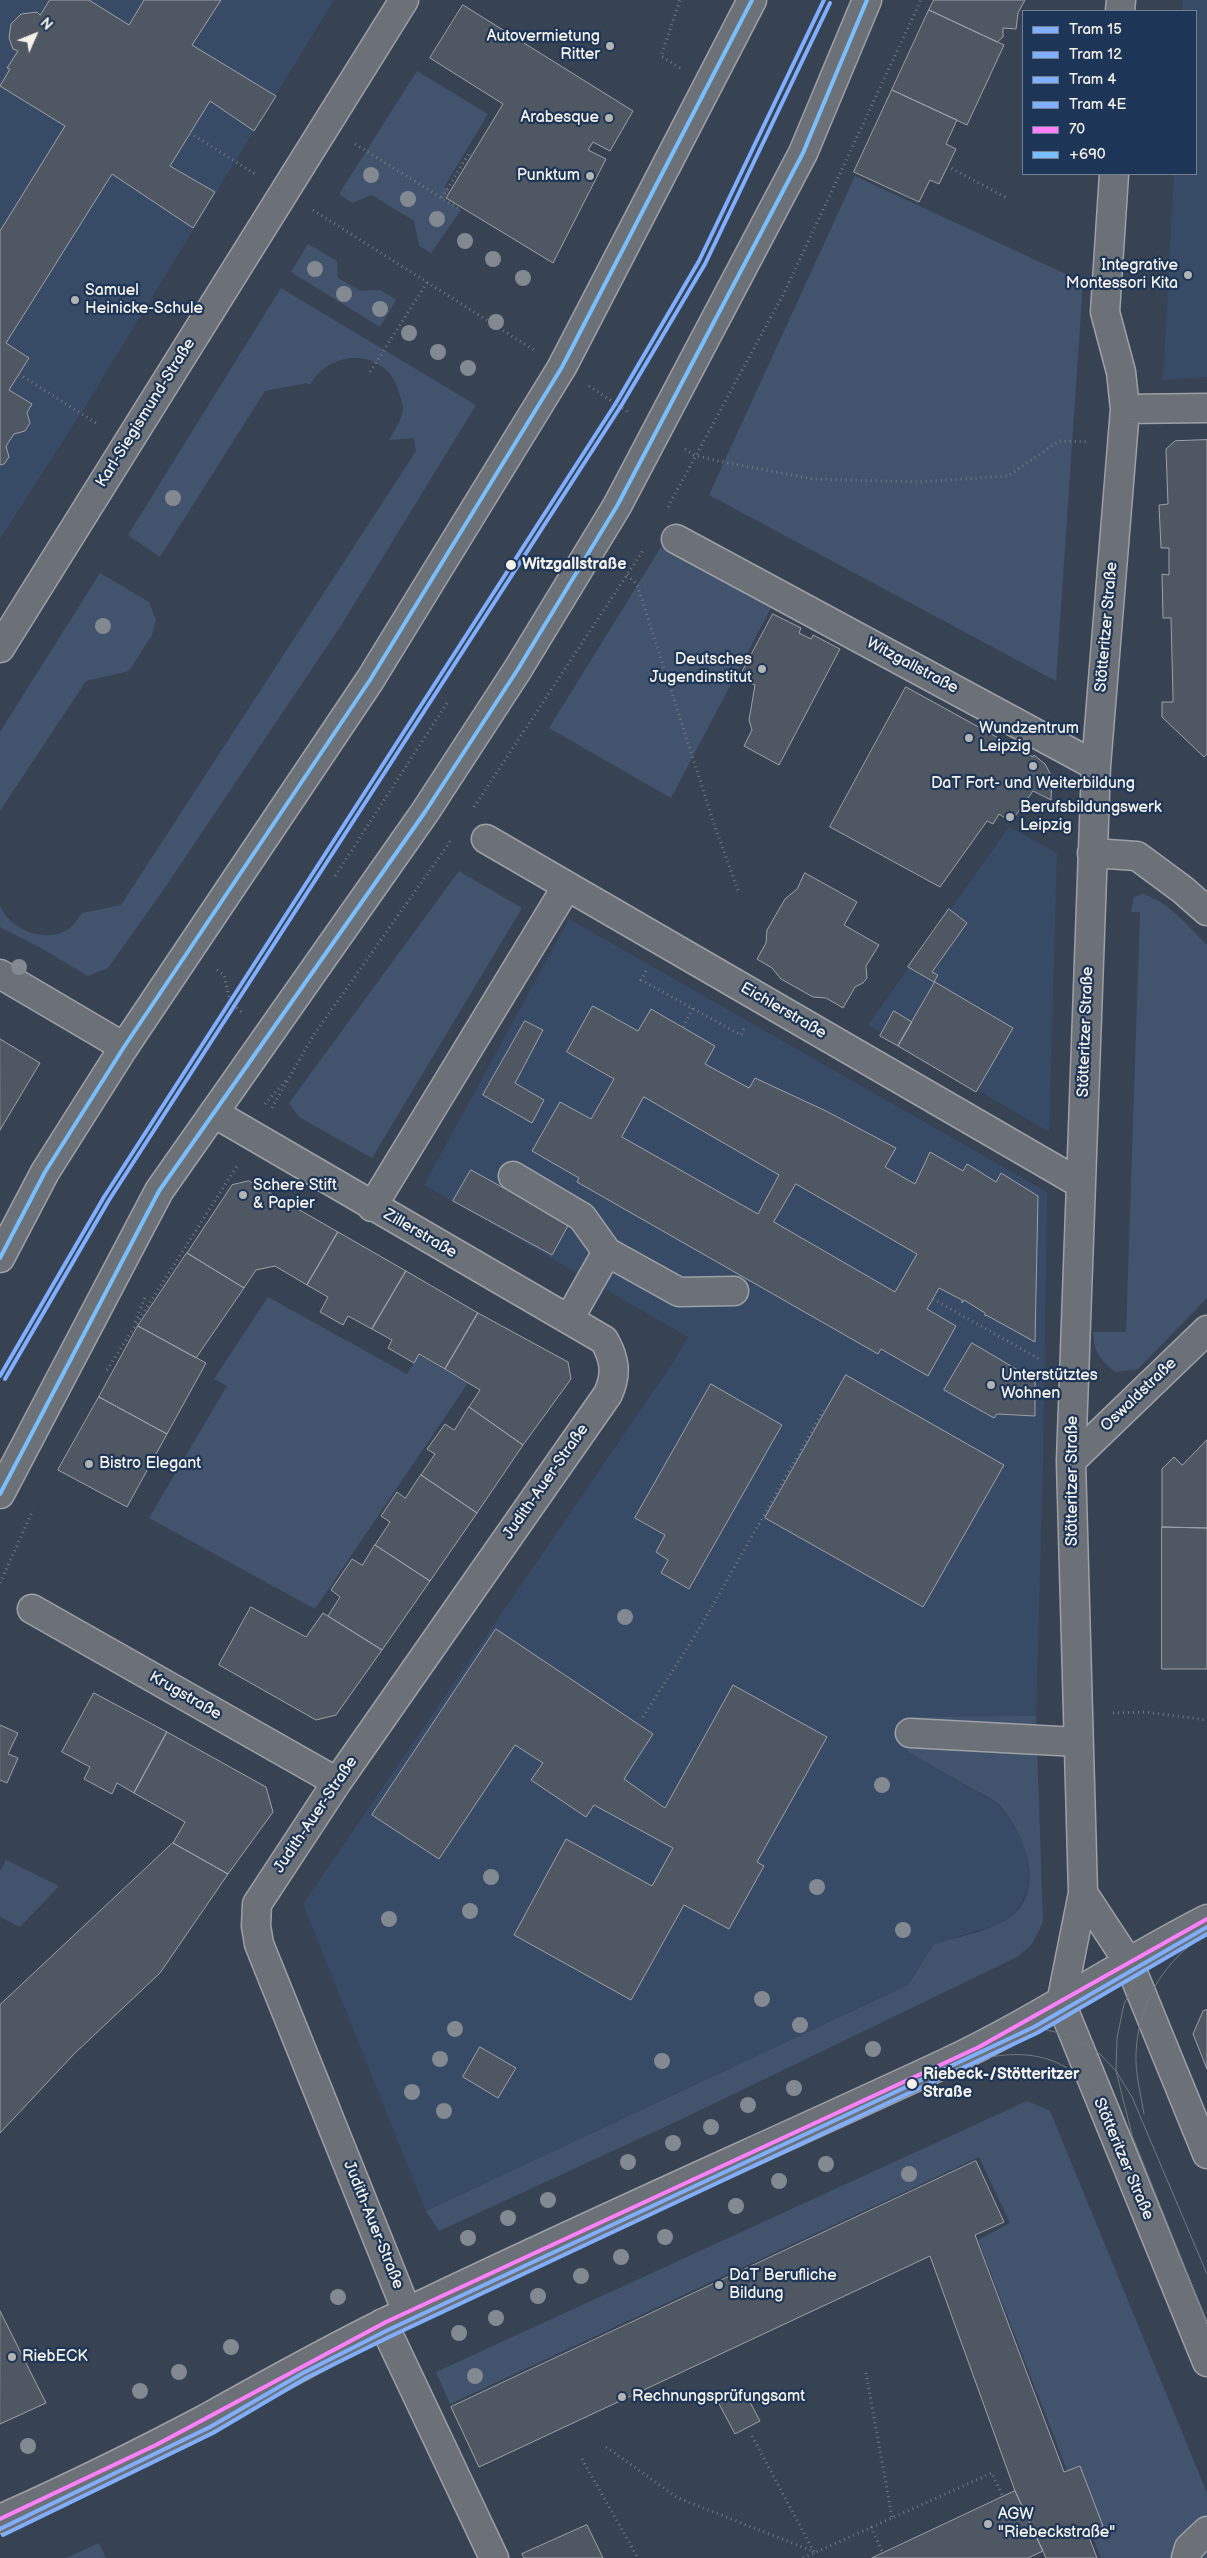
<!DOCTYPE html>
<meta charset="utf-8">
<style>
body{margin:0}
#map{position:relative;width:1207px;height:2558px;overflow:hidden;background:#374253;font-family:"Balsamiq Sans",sans-serif}
canvas{display:block}
.legend{position:absolute;left:1022px;top:10px;width:175px;height:165px;box-sizing:border-box;background:#1d3557;border:1px solid #738091;margin:0;padding:6px 9px;list-style:none;font-size:15px;color:#f4f1e8}
.legend li{display:flex;align-items:center;gap:10px;height:25px}
.legend b{width:25px;border:1px solid #738091}
.north{position:absolute;left:10px;top:10px;width:50px;height:50px;-webkit-text-stroke:4px #1d3557;paint-order:stroke;rotate:46deg;font-size:14px;font-weight:700;line-height:20px;text-align:center;color:#f4f1e8}
.north::after{content:'';display:block;margin:auto;width:18px;height:22px;background:#f4f1e8;clip-path:polygon(50% 0,100% 100%,50% 72%,0 100%)}
</style>
<div id="map">
<canvas width="1207" height="2558"></canvas>
<ul class="legend">
<li><b style="height:6px;background:#80afff"></b>Tram 15</li>
<li><b style="height:6px;background:#80afff"></b>Tram 12</li>
<li><b style="height:6px;background:#80afff"></b>Tram 4</li>
<li><b style="height:6px;background:#80afff"></b>Tram 4E</li>
<li><b style="height:6px;background:#ff80ff"></b>70</li>
<li><b style="height:6px;background:#7abffc"></b>+690</li>
</ul>
<div class="north">N</div>
</div>
<script>
const g = document.querySelector('canvas').getContext('2d');
g.lineJoin = 'round';
function fill(path, color) {
  g.fillStyle = color;
  g.fill(path, 'evenodd');
}
function strokePath(path, color, width, dash) {
  g.strokeStyle = color;
  g.lineWidth = width;
  g.lineCap = dash ? 'butt' : 'round';
  g.setLineDash(dash || []);
  g.stroke(path);
}
function drawText(font, color, halo, rows, align = 'center') {
  g.font = font + ' "Balsamiq Sans",sans-serif';
  g.lineWidth = 4.5;
  g.setLineDash([]);
  g.textBaseline = 'middle';
  g.strokeStyle = halo;
  g.fillStyle = color;
  for (const [text, x, y, turn = 0] of rows) {
    g.save();
    g.translate(x, y);
    g.rotate((+turn || 0) * Math.PI / 180);
    g.textAlign = isNaN(turn) ? turn : align;
    if (halo) g.strokeText(text, 0, 0);
    g.fillText(text, 0, 0);
    g.restore();
  }
}
fill(new Path2D(`
 M0,0H334L86,405L0,539Z
 M1183,0H1207V377L1163,380L1174,174H1196V11H1182Z
 M1009,827L1057,853L1049,1132L868,1025Z
 M569,919L1047,1192L1043,1467L1036,1716L911,1717L908,1752L996,1803L1013,1822L1026,1847L1029,1874L1027,1893L1014,1914L996,1925L934,1944L908,1985L426,2211L303,1904L674,1361L688,1337L424,1185Z`), '#374b66');
fill(new Path2D(`
 M417,71L488,114L444,187L449,190L444,199L461,210L431,253L419,246L414,221L372,195L352,203L339,194Z
 M855,176L1083,282L1056,681L709,495Z
 M308,244L337,261L338,278L361,291L380,290L396,300L380,327L291,272Z
 M281,288L476,405L342,624L164,889L108,968L88,976L41,948L0,927V905C9,930 46,944 69,929C74,925 78,918 82,913L121,905L416,451L414,438L389,440C395,430 402,419 403,408C403,403 400,397 399,392C387,348 330,348 310,385L307,383L265,391L160,557L128,535Z
 M661,547L771,608L671,798L549,728Z
 M100,573L149,602L156,620L152,635L129,671L86,681L0,811V732Z
 M459,871L522,908L372,1158L299,1117L289,1103Z
 M1143,894C1169,902 1188,926 1207,945V1298L1138,1369L1116,1372C1100,1361 1094,1352 1093,1332H1126L1140,912H1131L1134,897Z
 M268,1297L407,1374L419,1355L468,1383L315,1609L149,1518L227,1386L214,1379Z
 M1036,1716L1043,1922L1032,1944L1017,1957L682,2119L439,2231L426,2211L908,1985L934,1944C960,1936 991,1932 1013,1915C1047,1888 1023,1827 997,1803C990,1797 979,1793 971,1788C950,1776 929,1764 908,1752L910,1717Z
 M6,1860L59,1886L20,1927L0,1917V1872Z
 M1027,2101L1050,2111L1207,2493V2558H1101L978,2240L1010,2223L979,2157L450,2404L436,2372Z
 M99,2543L106,2558H66Z`), '#42546d');
const building = new Path2D(`
 M50,0H89L129,25L144,0H221L192,45L276,96L254,131L210,101L170,166L215,192L193,228L112,174L6,343L29,358L9,390L32,404L27,413L30,423L25,431L14,434L6,446L9,457L4,464L0,465V231L65,126L0,86L10,69L7,68L18,51L13,49L9,38L11,24L21,14L37,12L40,15Z
 M934,0H1025L1018,13L1016,29L1003,28V37L997,42L929,10Z
 M463,5L633,111L610,151L593,142L588,150L606,159L553,263L446,198L503,104L430,58Z
 M929,10L1004,45L967,125L892,90Z
 M892,90L957,120L946,144L956,149L939,184L930,180L919,202L854,172Z
 M1207,440V754L1204,757L1162,717V702H1173V696L1171,618H1163L1162,574L1169,575V548H1161L1159,505L1168,504L1166,449L1175,441Z
 M773,614L801,628L799,633L811,639L813,635L840,649L779,765L744,746L752,730L749,720L755,685L739,678Z
 M906,687L1033,757L1034,755L1045,764L1052,777L1051,800L1033,791L1011,822L999,814L993,824L987,821L940,887L830,827Z
 M805,873L857,902L844,925L879,945L866,966L867,978L863,983L855,987L843,1008L826,998L813,997L781,979L772,968L757,959L766,943L767,930L785,899L797,889Z
 M949,909L967,923L932,972L938,975L934,982L908,967Z
 M935,982L1013,1028L976,1092L898,1046Z
 M593,1006L638,1031L651,1009L715,1046L705,1064L749,1088L755,1078L826,1111L896,1148L885,1167L915,1184L930,1152L963,1171L967,1164L969,1165L996,1182L1001,1173L1038,1196L1035,1342L986,1315L985,1316V1313L964,1300L962,1303V1300L939,1288L927,1309L956,1326L928,1376L881,1349L878,1354L577,1182L579,1178L532,1151L560,1102L591,1119L614,1079L567,1052ZM644,1097L779,1175L758,1214L622,1137ZM796,1184L917,1254L895,1292L774,1222Z
 M894,1011L912,1022L898,1046L880,1036Z
 M525,1021L543,1030L515,1083L544,1100L532,1123L483,1095Z
 M0,1039L40,1063L0,1130Z
 M471,1170L569,1224L552,1255L453,1201Z
 M249,1181L338,1232L307,1285L275,1266L256,1270L244,1288L187,1253L232,1185Z
 M338,1232L406,1271L372,1329L348,1316L343,1325L320,1312L328,1297L307,1285Z
 M187,1253L244,1288L196,1358L138,1326Z
 M406,1271L478,1313L445,1369L419,1354L414,1363L388,1348L392,1340L372,1329Z
 M478,1313L568,1362L571,1379L523,1445L469,1407L480,1390L445,1369Z
 M138,1326L206,1363L167,1434L99,1397Z
 M972,1343L1035,1380V1416L997,1414L994,1418L944,1390Z
 M846,1375L1004,1465L923,1607L765,1518Z
 M711,1384L782,1425L689,1589L661,1573L668,1560L656,1552L665,1535L635,1518Z
 M99,1397L167,1434L127,1507L58,1470Z
 M469,1407L523,1445L477,1513L421,1475L435,1454L427,1449L445,1424L454,1430Z
 M1207,1440V1528L1162,1527V1469L1174,1457L1182,1465Z
 M421,1475L477,1513L430,1581L375,1545L390,1522L381,1516L397,1492L405,1498Z
 M1162,1527L1207,1528V1669H1162Z
 M375,1545L430,1581L382,1650L328,1616L340,1597L331,1590L352,1559L362,1565Z
 M251,1607L306,1637L323,1613L382,1650L336,1715L316,1720L219,1665Z
 M496,1629L653,1734L624,1779L665,1808L733,1685L827,1737L757,1862L764,1866L729,1929L684,1905L631,2000L514,1935L566,1839L652,1886L673,1848L594,1805L586,1817L531,1780L543,1763L515,1745L439,1859L372,1815Z
 M94,1693L167,1732L134,1793L117,1783L112,1794L84,1779L90,1767L62,1752Z
 M0,1725L18,1733L8,1754L18,1758L7,1783L0,1780Z
 M167,1732L266,1787L273,1812L228,1874L173,1843L185,1822L134,1793Z
 M173,1843L228,1874L160,1973L74,2054L0,2133V2005Z
 M1207,2010V2069L1193,2034L1203,2011Z
 M480,2047L516,2068L498,2098L463,2077Z
 M976,2161L1004,2222L975,2235L1064,2472L1080,2466L1103,2526L1087,2532L1097,2558H1046L1015,2491L930,2256L479,2467L451,2407Z
 M0,2311L46,2403L0,2424Z
 M743,2389L760,2421L735,2434L718,2402Z
 M1015,2491L1043,2551L1028,2558H872Z
 M587,2525L603,2558H524L522,2554Z`);
fill(building, '#4f5763');
strokePath(building, '#9da1a7', 1);
const minor = new Path2D(`
 M1120,11L1121,0
 M1114,174L1105,312L1121,372L1125,409L1096,766L1071,1461L1083,1893L1061,2003L1207,2362
 M1125,409L1207,408
 M676,539L1096,766
 M0,648L404,0
 M486,839L1081,1184
 M1092,853L1137,856L1183,890L1207,911
 M0,974L124,1047
 M214,1113L604,1340C615,1359 617,1374 608,1394L337,1782L257,1904L256,1926L259,1944L407,2312
 M513,1176L582,1217L607,1252L569,1319
 M372,1207L567,886
 M607,1252L679,1292L734,1291
 M1071,1461L1207,1330
 M32,1609L337,1782
 M910,1733L1078,1742
 M1083,1893L1129,1963L1207,2154
 M383,2323L494,2558
 M1186,2558L1189,2548L1207,2531`);
const major = new Path2D(`
 M0,1258L45,1172L124,1047L370,680L562,367L752,0
 M0,1494L159,1191L425,812L518,669L617,506L803,153L867,0
 M0,2519C70,2488 139,2454 207,2418C266,2385 325,2352 386,2322C571,2232 759,2150 946,2063C1036,2021 1118,1964 1207,1919`);
strokePath(minor, '#9da1a7', 31);
strokePath(major, '#9da1a7', 31);
strokePath(new Path2D(`
 M680,68L661,56L680,0
 M190,133L255,174
 M355,144L461,210
 M947,166L1007,198
 M442,198L469,153L472,155
 M313,210L534,350
 M370,372L428,281
 M19,374L99,425
 M589,386L628,412
 M685,449L694,455L718,461L813,479L917,482L1008,476L1059,441L1089,442
 M668,507L785,291L921,0
 M627,575L637,584L715,827L739,893
 M474,807L644,549
 M335,876L449,700
 M217,970L224,975L230,1002L243,1013
 M646,971L641,980L741,1035L744,1029
 M683,1027L693,1008
 M265,1104L286,1080
 M272,1108L313,1036L452,839
 M933,1299L1041,1360
 M135,1322L146,1295
 M107,1370L237,1166
 M0,1583L33,1510
 M1113,1713L1145,1712L1207,1720
 M643,1717L701,1626L824,1409
 M866,2373L892,2517
 M752,2436L814,2552
 M606,2447L678,2498L815,2552
 M582,2459L638,2558
 M871,2527L883,2553
 M803,2558L992,2473L1003,2497`), '#72787f', 3, [1, 4]);
strokePath(minor, '#6c7177', 28);
strokePath(major, '#6c7177', 28);
strokePath(new Path2D(`
 M1201,1912L1160,1945L1136,1981L1124,2004L1117,2038L1116,2071L1132,2135L1207,2323
 M974,2037L1034,2027L1068,2035L1100,2054L1116,2071L1132,2097L1207,2274
 M938,2074C957,2068 977,2059 997,2056C1067,2046 1099,2089 1129,2143
 M1144,2114C1141,2095 1135,2073 1136,2053C1138,2003 1164,1960 1207,1933`), '#72787f', 1);
strokePath(new Path2D(`
 M0,2519L156,2445L386,2322L979,2047L1207,1919`), '#ff80ff', 4);
strokePath(new Path2D(`
 M0,1258L45,1172L124,1047L370,680L562,367L752,0
 M0,1494L159,1191L425,812L518,669L617,506L803,153L867,0`), '#7abffc', 4);
strokePath(new Path2D(`
 M0,1376L104,1197L616,403L699,261L824,0`), '#80afff', 4);
strokePath(new Path2D(`
 M5,1379L109,1200L621,406L705,264L830,3`), '#80afff', 4);
strokePath(new Path2D(`
 M0,2529L210,2427L303,2373L386,2331L1034,2027L1207,1927`), '#80afff', 4);
strokePath(new Path2D(`
 M3,2535L213,2433L306,2378L389,2337L1037,2033L1207,1934`), '#80afff', 4);
g.fillStyle = '#828991';
for (const [x, y] of [
 [371,175],
 [408,199],
 [437,219],
 [465,241],
 [493,259],
 [315,269],
 [523,278],
 [344,294],
 [380,309],
 [496,322],
 [409,333],
 [438,352],
 [468,368],
 [173,498],
 [103,626],
 [19,967],
 [625,1617],
 [882,1785],
 [491,1877],
 [817,1887],
 [470,1911],
 [389,1919],
 [903,1930],
 [762,1999],
 [800,2025],
 [455,2029],
 [873,2049],
 [440,2059],
 [662,2061],
 [794,2088],
 [412,2092],
 [748,2105],
 [444,2111],
 [711,2127],
 [673,2143],
 [628,2162],
 [826,2164],
 [909,2174],
 [779,2181],
 [548,2200],
 [736,2206],
 [508,2218],
 [665,2237],
 [468,2238],
 [621,2257],
 [581,2276],
 [538,2296],
 [338,2297],
 [496,2318],
 [459,2333],
 [231,2347],
 [179,2372],
 [475,2376],
 [140,2391],
 [28,2446]
]) {
  g.beginPath();
  g.arc(x, y, 8, 0, 2 * Math.PI);
  g.fill();
}
for (const [x, y, r, color] of [
 [610,46,5,"#b2b4b4"],
 [609,118,5,"#b2b4b4"],
 [590,176,5,"#b2b4b4"],
 [1188,275,5,"#b2b4b4"],
 [75,300,5,"#b2b4b4"],
 [511,565,6,"#f4f1e8"],
 [762,669,5,"#b2b4b4"],
 [969,738,5,"#b2b4b4"],
 [1033,766,5,"#b2b4b4"],
 [1010,817,5,"#b2b4b4"],
 [243,1195,5,"#b2b4b4"],
 [991,1385,5,"#b2b4b4"],
 [89,1464,5,"#b2b4b4"],
 [912,2084,6,"#f4f1e8"],
 [719,2285,5,"#b2b4b4"],
 [12,2357,5,"#b2b4b4"],
 [622,2397,5,"#b2b4b4"],
 [988,2524,5,"#b2b4b4"]
]) {
  const dot = new Path2D();
  dot.arc(x, y, r, 0, 2 * Math.PI);
  g.fillStyle = color;
  g.fill(dot);
  strokePath(dot, '#1d3557', 2);
}
drawText('16px', '#f4f1e8', '#1d3557', [
 ["Autovermietung",600,37,"right"],
 ["Ritter",600,55,"right"],
 ["Arabesque",599,118,"right"],
 ["Punktum",580,176,"right"],
 ["Integrative",1178,266,"right"],
 ["Montessori Kita",1178,284,"right"],
 ["Samuel",85,291],
 ["Heinicke-Schule",85,309],
 ["Deutsches",752,660,"right"],
 ["Jugendinstitut",752,678,"right"],
 ["Wundzentrum",979,729],
 ["Leipzig",979,747],
 ["DaT Fort- und Weiterbildung",1033,784,"center"],
 ["Berufsbildungswerk",1020,808],
 ["Leipzig",1020,826],
 ["Schere Stift",253,1186],
 ["& Papier",253,1204],
 ["Unterstütztes",1001,1376],
 ["Wohnen",1001,1394],
 ["Bistro Elegant",99,1464],
 ["DaT Berufliche",729,2276],
 ["Bildung",729,2294],
 ["RiebECK",22,2357],
 ["Rechnungsprüfungsamt",632,2397],
 ["AGW",998,2515],
 ["\"Riebeckstraße\"",998,2533]
], 'left');
drawText('16px', '#f4f1e8', '#1d3557', [
 ["Karl-Siegismund-Straße",146,413,-58],
 ["Stötteritzer Straße",1107,627,-85],
 ["Witzgallstraße",912,666,28],
 ["Eichlerstraße",783,1011,30],
 ["Stötteritzer Straße",1086,1032,-88],
 ["Zillerstraße",420,1234,30],
 ["Oswaldstraße",1139,1395,-44],
 ["Stötteritzer Straße",1073,1481,-90],
 ["Judith-Auer-Straße",546,1482,-55],
 ["Krugstraße",185,1696,30],
 ["Judith-Auer-Straße",316,1815,-56],
 ["Stötteritzer Straße",1123,2159,67],
 ["Judith-Auer-Straße",373,2225,68]
]);
drawText('bold 16px', '#f4f1e8', '#1d3557', [
 ["Witzgallstraße",522,565],
 ["Riebeck-/Stötteritzer",923,2075],
 ["Straße",923,2093]
], 'left');
</script>
